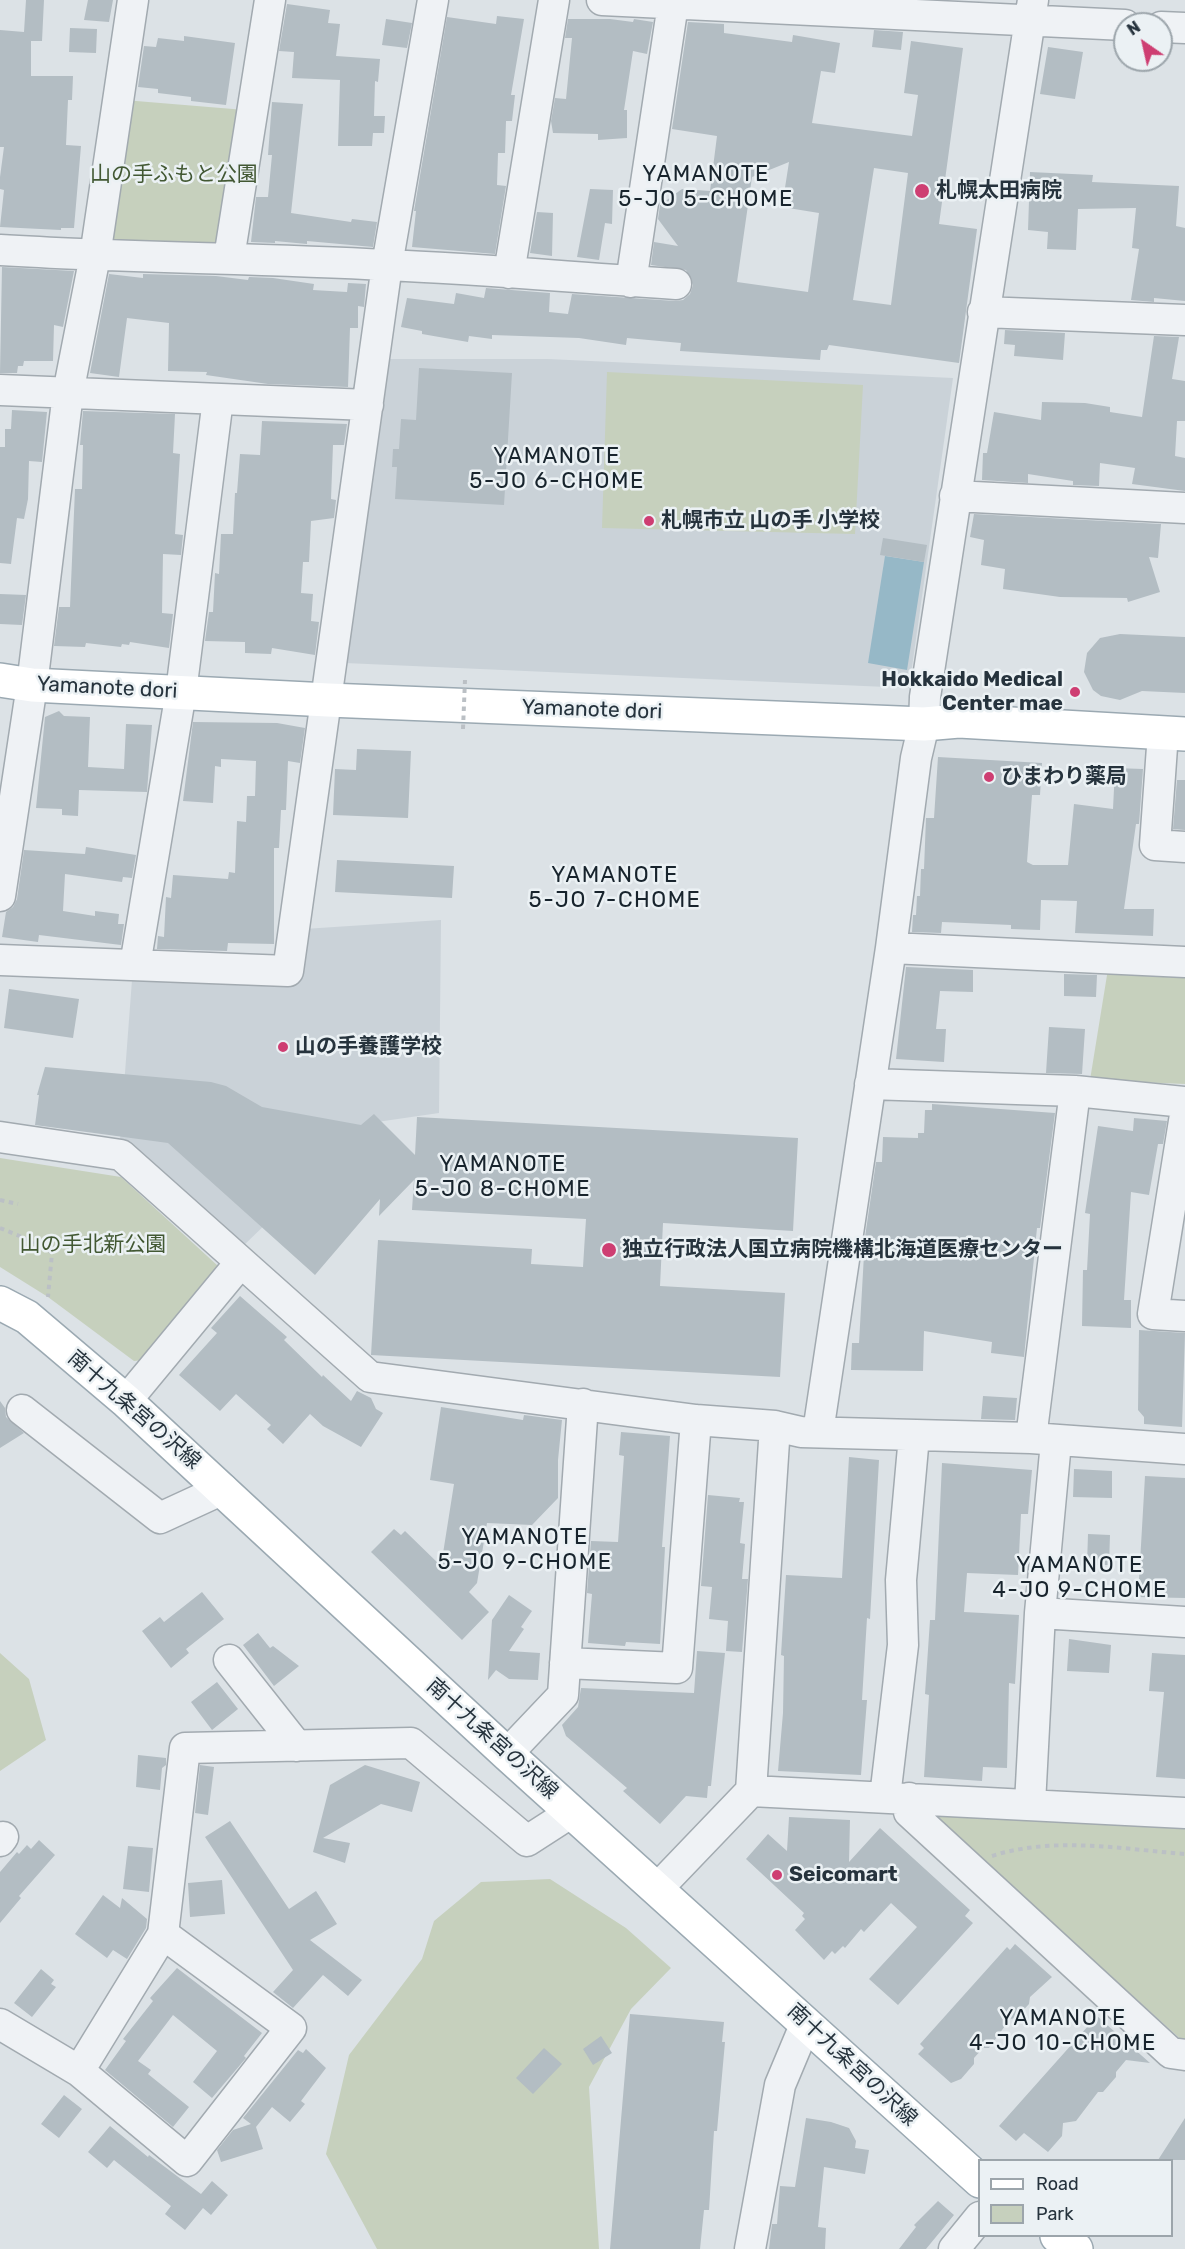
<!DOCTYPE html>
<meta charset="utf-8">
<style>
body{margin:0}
#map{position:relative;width:1185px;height:2249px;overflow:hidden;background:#dce2e6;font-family:Rubik,sans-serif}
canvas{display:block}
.legend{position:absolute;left:978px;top:2159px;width:195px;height:78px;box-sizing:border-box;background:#ebf1f4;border:2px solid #9ca5ab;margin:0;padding:8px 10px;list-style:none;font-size:18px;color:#26333d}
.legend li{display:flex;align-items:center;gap:12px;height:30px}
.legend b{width:30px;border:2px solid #9ca5ab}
.north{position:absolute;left:1113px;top:12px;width:60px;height:60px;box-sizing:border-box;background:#ebf1f4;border:2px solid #9ca5ab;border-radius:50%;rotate:326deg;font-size:16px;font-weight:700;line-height:24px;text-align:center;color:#26333d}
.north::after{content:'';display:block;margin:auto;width:21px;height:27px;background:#ce3e72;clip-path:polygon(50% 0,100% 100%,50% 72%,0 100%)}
</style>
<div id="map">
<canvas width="1185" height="2249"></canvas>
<ul class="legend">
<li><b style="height:8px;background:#fff"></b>Road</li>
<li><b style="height:16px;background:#c6d0bd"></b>Park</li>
</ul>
<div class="north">N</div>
</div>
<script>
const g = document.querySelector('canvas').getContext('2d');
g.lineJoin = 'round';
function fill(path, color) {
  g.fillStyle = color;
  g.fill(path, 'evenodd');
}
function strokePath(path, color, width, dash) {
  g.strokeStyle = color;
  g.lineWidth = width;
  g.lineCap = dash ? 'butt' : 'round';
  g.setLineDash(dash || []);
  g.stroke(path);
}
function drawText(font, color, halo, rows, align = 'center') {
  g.font = font + ' Rubik,"Noto Sans JP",sans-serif';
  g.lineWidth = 5;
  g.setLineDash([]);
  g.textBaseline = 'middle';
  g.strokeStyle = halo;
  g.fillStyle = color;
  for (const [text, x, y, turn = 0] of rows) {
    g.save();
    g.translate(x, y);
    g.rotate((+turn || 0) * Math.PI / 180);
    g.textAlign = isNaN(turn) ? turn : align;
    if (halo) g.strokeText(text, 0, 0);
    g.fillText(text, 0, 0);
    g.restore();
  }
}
fill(new Path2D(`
 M389,359H548L953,378L909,688L345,663Z
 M441,920L439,1113L370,1123L241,1248L120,1139L132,980H298L304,929Z`), '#cad2d8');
fill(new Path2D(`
 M124,100L245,110L224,247H109Z
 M607,372L863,385L855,534L602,528Z
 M1108,969L1185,972V1084L1090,1080Z
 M0,1158L121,1177L218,1266L219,1273L145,1360L134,1361L48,1297L0,1267Z
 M0,1653L29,1679L46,1740L0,1771Z
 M942,1813L1185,1824V2043L938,1820Z
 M550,1879L626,1928L671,1968L631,2009L589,2087L599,2249H377L326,2154L349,2055L422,1959L434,1921L481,1882Z`), '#c6d0bd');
fill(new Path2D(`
 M885,556L924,562L907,670L868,663Z`), '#96b8c7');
fill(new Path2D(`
 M26,0H44L42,41H31V76H73L72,100H68L66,145L81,146L74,228H61V230L0,227L4,190L0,189V177L4,147H0V30L24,32Z
 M88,0H113L109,22L84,20Z
 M287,4L330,10L328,23L340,24L336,56L380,59L378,82L375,81L374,116H385L384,133H373L372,146H338L340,80L292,78L294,52L279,51Z
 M497,16L524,19L511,95H515L512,121H506L505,153H498L497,185L506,186L495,254L412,247L416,211H414L447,17L496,24Z
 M386,19L412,23L407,48L382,45Z
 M568,19H610L633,22L634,19L653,22L647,54L633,51L624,110H627V138L598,140V134L553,133L551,121L555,98L566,99L572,38H565Z
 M688,22L724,24V33L792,42L793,35L840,43L835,73L821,71L812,123L912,136L918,95L904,93L911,41L963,48L939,224L977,229L959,363L829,345L827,350H821L820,360L680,351L681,343L627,338L626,345L579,338L492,335V339L469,336L468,342L422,334V331L401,327L407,298L454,304L456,293L484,298L486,288L550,293L549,312L568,314L572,294L675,301L683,300L690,294L693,285L686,270L651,265L654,242L678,246L658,219L660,205L682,189L710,191L717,136L672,129ZM789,162L782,207L819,213L808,292L737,282L752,177ZM874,168L908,173L891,305L853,300Z
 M70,28L97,29L96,53L69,52Z
 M874,30L903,32L901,50L872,47Z
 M184,36L235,43L226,105L191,101V97L158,93V89L138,87L144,46L156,47L158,38L184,41Z
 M1048,47L1083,52L1075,99L1040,94Z
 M272,102L303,104L291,213L351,222L352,219L377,222L373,247L307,241V244L275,241V243L251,242L256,197H268L272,155H268Z
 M1030,172L1093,175L1092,182L1179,186L1176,226L1185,228V301L1154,298V302L1131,300L1139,249L1132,248L1136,208L1078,209L1076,250L1047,249L1048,232L1028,230Z
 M590,189L613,190L612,224L605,223L599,260L577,257Z
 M537,212L553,213L552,256L530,253Z
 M2,267L74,271L63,327L54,325L53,361H24L23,366H18L17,373H0Z
 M109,274L143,278V274L216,276L248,280L249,277L273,278L314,284L313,290L347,292L348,283L366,284L364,307L358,306V328H350L348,387L268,384L206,375L207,372L168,371L169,323L127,318L119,377L90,373Z
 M1005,330L1065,333L1063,360L1014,356L1015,345L1004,344Z
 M1154,336L1179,337L1172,379L1185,381V421H1177L1175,456L1185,458V491L1132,484L1135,468L1100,463L1099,486L1073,485V481L1028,474V483L982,480L983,453H987L994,412L1041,420L1042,402L1085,403L1110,407V412L1142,417Z
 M419,368L512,373L504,505L395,499L397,467H392L393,449H399L401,419L416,420Z
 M12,410L47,412L42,462L29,461L28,499L24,519L17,518L11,564L0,563V447H5V429H11Z
 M83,411L175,414L173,453L180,454L175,534L183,535L181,555L163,554L162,613L173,614L169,648L130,642L129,645L122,644L121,647L86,643L85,647L54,646L59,607H70L75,489H82L83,445H80Z
 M262,421L347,424L344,445H333L331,499L336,500L334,518L311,521L309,562H303L301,593L313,594L311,621L319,622L315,655L272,648L271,654L245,653V642L205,641L209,612H213L215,573L219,574L221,534H233L235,493H237L240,454L260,455Z
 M974,514L1161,524L1158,558L1149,557L1160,592L1128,602L1127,598L1060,597L1003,589L1005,569L981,565L984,540L970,537Z
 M883,538L927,545L924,562L880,555Z
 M0,594L26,595L22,625L0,624Z
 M1120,634L1185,637V693L1142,691L1120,700L1101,696L1093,690L1084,672L1087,653L1100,638Z
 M59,711L64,716L90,717L88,767L124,769L126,724L152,725L147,792L79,790L78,816L62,815V809L36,808L45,717Z
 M193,722L277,723L305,728L300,763L288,761L286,810H281L279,848H274V944L228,943L227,951L157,949L158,936L164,937L166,897L171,898L173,875L228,879L229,872L235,873L237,821L246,822L247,796H255L256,761L221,759V767L215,766L213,803L183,801Z
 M357,749L411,751L408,818L333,815L335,769L356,770Z
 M938,757L1042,763L1040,795H1032L1027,862L1033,865H1068L1074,804L1113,809L1115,768L1143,769L1139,824H1136L1124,909H1154L1153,936L1075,933L1077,901L1041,900L1040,930L1011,929V925L942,922L941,933L912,932L913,915H916L917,896H920L921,869H924L926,818H934Z
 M1177,780H1185V830L1173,829Z
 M86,847L136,855L132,878L123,877L122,882L65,874L63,911L95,916V911L119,914L118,924H124L121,945L39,935L38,942L2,937L6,912L13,907L17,899L24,850L85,854Z
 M337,860L454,866L452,898L335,892Z
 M906,967L973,970V992L940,991L936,1029H946L944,1062L896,1059Z
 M1064,974L1097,975L1096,997L1064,996Z
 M9,989L79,999L73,1038L4,1028Z
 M1049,1027L1085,1029L1082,1074L1046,1073Z
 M45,1067L211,1082L226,1086L262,1107L361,1125L374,1114L415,1155L417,1117L798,1138L793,1231L663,1223L660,1286L785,1293L780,1377L371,1355L378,1240L532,1249L531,1264L583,1267L586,1219L412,1210L414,1180L379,1216L380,1199L315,1275L168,1143L35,1125L39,1095H37Z
 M932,1104L1055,1113L1040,1228H1037L1024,1357L991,1353L992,1342L924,1331L923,1371L851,1370L852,1343H859L865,1237L876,1162H882L883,1137L918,1138V1133H924L925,1110H932Z
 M1134,1118L1167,1121L1163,1144H1158L1149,1195L1131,1192L1124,1300H1131V1328L1082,1326L1083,1270H1087L1090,1214L1085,1213L1098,1126L1133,1131Z
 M240,1296L287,1337L284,1340L322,1377L323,1375L351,1401L357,1391L371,1398L376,1409L383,1413L361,1447L323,1426L310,1414L283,1444L267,1429L271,1425L236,1394L220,1411L179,1375L217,1333L211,1328Z
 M1139,1330L1185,1333L1182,1427L1144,1424V1417L1138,1410Z
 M983,1396L1017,1398L1015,1420L981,1419Z
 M0,1401L5,1408L6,1417L24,1433L0,1448Z
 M441,1407L523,1420L524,1415L562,1420L558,1460V1498L532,1525L487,1523L477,1583L469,1592L489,1612L462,1640L371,1552L394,1529L401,1535L405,1531L441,1566L454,1484L430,1480Z
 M621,1432L670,1436L662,1547H665L660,1644L626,1642L625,1646L588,1643L592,1594L587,1593L591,1541L618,1542L624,1456L619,1455Z
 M849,1457L879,1460L870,1619L867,1618L862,1700H867L861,1775L778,1771L783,1713L784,1656L781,1655L786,1575L842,1578Z
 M942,1463L1032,1470L1028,1514H1021L1018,1575L967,1573L964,1612L1019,1615L1015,1684L1009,1683L1007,1768L983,1767L982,1781L924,1777L929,1695L925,1694L930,1620H935Z
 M1074,1469L1112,1471V1498L1073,1497Z
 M1145,1476L1185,1478V1598L1138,1597Z
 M708,1495L740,1498L739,1502H744L740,1543L745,1544L742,1579H748L742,1652L726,1651L728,1621L709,1619L712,1587L701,1586Z
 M1088,1534L1110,1535L1109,1565H1087Z
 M202,1592L224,1619L186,1649L189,1653L171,1668L142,1631L160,1617L164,1622Z
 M509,1595L532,1611L521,1627L524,1629L509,1651L540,1653L538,1680L509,1679L496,1670L488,1680L492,1620Z
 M258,1633L270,1648L273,1646L299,1666L274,1686L243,1645Z
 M1069,1639L1111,1645L1109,1673L1067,1671Z
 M697,1651L725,1653L711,1786H708L707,1798L686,1796L660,1824L623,1791L627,1788L566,1736L562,1725L578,1707L581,1688L694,1693Z
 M1152,1653L1185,1655V1779L1156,1777L1164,1692L1149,1691Z
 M217,1682L238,1709L212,1730L191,1702Z
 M138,1755L166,1758V1765L162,1768L160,1790L136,1787Z
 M200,1765L214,1767L208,1815L195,1813Z
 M365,1765L420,1782L412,1812L381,1804L323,1838L350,1843L345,1863L313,1852L330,1785Z
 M789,1817L850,1820L849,1862L880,1828L970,1910L965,1916L973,1923L898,2005L869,1979L917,1927L891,1903L864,1932L861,1929L845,1948L843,1946L835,1954L832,1951L824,1960L795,1930L805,1919L802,1916L804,1913L746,1859L768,1834L787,1851Z
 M230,1821L289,1909L316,1891L337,1924L310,1940L362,1980L348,1996L323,1975L293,2008L273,1992L293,1970L205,1837Z
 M39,1840L55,1855L19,1896L21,1898L0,1923V1872L17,1852L19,1854L27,1845L31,1849Z
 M128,1846L153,1848L149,1892L123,1889Z
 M222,1880L225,1914L190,1917L188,1883Z
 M103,1895L120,1908L122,1898L147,1919L146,1928L127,1959L113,1950L107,1958L75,1934Z
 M1015,1944L1052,1977L1030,1997L1029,2004L1016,2018L1010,2019L989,2048H983L974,2058V2064L961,2079L951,2083L918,2054L924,2048L920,2044L1007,1947L1010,1950Z
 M177,1968L262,2033L244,2056L246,2058L212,2098L193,2082L217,2051L173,2015L138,2061L151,2070L148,2074L189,2107L173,2127L105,2070L126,2041L123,2039L153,2001L150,1998Z
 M41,1969L54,1980L51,1984L56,1987L32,2017L14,2003Z
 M630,2014L724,2022L722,2042H725L717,2131H714L709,2210H704L700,2249H610Z
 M1097,2016L1150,2063L1126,2060L1116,2072V2077L1103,2092H1098L1076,2121L1063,2123L1062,2136L1048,2152L1024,2133L1016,2141L999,2126Z
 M601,2036L612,2053L593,2065L583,2049Z
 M544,2048L562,2064L533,2094L516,2078Z
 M306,2049L326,2068L301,2101L305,2104L290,2122L272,2107L256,2127L263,2149L221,2162L217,2150L233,2130L251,2124L243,2118L298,2050L303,2053Z
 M64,2095L82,2109L59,2138L41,2124Z
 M806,2118L831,2122L849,2128L856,2141L855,2148L869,2150L865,2174L824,2167L818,2227L826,2228L825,2249H769L772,2224H777L780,2186L795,2187Z
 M1185,2118V2160H1158Z
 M110,2126L148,2157L149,2155L201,2194L212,2181L228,2195L211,2215L203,2208L185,2230L165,2214L171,2206L114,2160L107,2168L88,2152Z
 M938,2201L954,2215L926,2249H899L916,2227L914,2225Z`), '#b3bdc3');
const minor = new Path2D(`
 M602,0L1125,25
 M1161,27L1185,28
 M0,250C129,258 257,258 386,265C483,269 579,278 676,284
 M229,258L270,0
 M509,273L554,0
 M631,282L673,4
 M983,312L1185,320
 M0,390L368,405
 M955,496L1185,508
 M1163,733L1155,845L1185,847
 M0,896L32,685L68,393L95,256L133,0
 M891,948L1185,962
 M0,960L288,971L387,265L433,0
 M135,965L181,692L218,399
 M870,1084L1075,1091L1185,1102
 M1185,1115L1153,1314L1185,1316
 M0,1137L121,1155L370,1377L696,1420L775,1426L801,1432L1031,1438L1185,1449
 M126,1401L241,1262
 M22,1410L160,1518L223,1489
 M818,1432L891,948L916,758L924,724L925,697L1033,0
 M1031,1438L1075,1091
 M1040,1613L1185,1622
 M229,1660L297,1746
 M565,1663L677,1668L696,1420
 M507,1754L563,1695L583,1404
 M751,1791L1185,1813
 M885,1797L903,1645L901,1580L914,1436
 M909,1798V1812L1171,2053L1185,2055
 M1030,1804L1040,1613L1056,1442
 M0,1841L3,1837
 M658,1888L751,1791L775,1426
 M0,2024L79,2071L187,2161L291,2028L163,1934
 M79,2071L163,1934L185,1748L411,1743L527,1841L572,1812
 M750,2249L780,2085L806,2023
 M954,2249L980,2217`);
const major = new Path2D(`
 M0,680L32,685L328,700L924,724L959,721L1185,734
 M0,1303L27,1317L126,1401L507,1754L980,2181
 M1057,2236L1076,2249`);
strokePath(minor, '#a2aab0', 33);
strokePath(major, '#9ba9b2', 36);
strokePath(new Path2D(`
 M0,1200L18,1204
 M0,1228L44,1246L52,1253L48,1297
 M992,1856C1054,1836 1121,1849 1185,1854`), '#bbc0c5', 4, [4.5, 4.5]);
strokePath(minor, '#eff2f5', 30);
strokePath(major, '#fff', 33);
strokePath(new Path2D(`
 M463,729L465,680`), '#bbc0c5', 4, [4.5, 4.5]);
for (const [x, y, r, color] of [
 [922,191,8,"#ce3e72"],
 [649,521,6,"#ce3e72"],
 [1075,692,6,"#ce3e72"],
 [989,777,6,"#ce3e72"],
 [283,1047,6,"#ce3e72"],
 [609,1250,8,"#ce3e72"],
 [777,1875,6,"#ce3e72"]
]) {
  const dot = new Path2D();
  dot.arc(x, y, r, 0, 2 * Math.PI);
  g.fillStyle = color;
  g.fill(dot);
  strokePath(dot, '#ebf1f4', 2);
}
drawText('21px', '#425833', '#ebf1f4', [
 ["山の手ふもと公園",174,175],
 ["山の手北新公園",93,1245]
]);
drawText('bold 21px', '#26333d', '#ebf1f4', [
 ["札幌太田病院",936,191],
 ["札幌市立 山の手 小学校",661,521],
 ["Hokkaido Medical",1063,680,"right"],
 ["Center mae",1063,704,"right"],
 ["ひまわり薬局",1001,777],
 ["山の手養護学校",295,1047],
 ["独立行政法人国立病院機構北海道医療センター",622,1250],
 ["Seicomart",789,1875]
], 'left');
drawText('21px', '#26333d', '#ebf1f4', [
 ["Yamanote dori",107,688,3],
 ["Yamanote dori",592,710,2],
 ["南十九条宮の沢線",134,1410,41],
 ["南十九条宮の沢線",492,1739,42],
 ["南十九条宮の沢線",852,2065,43]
]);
g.letterSpacing = '1.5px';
drawText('22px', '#18242d', '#ebf1f4', [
 ["YAMANOTE",706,175],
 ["5-JO 5-CHOME",706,200],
 ["YAMANOTE",557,457],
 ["5-JO 6-CHOME",557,482],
 ["YAMANOTE",615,876],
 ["5-JO 7-CHOME",615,901],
 ["YAMANOTE",503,1165],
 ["5-JO 8-CHOME",503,1190],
 ["YAMANOTE",525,1538],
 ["5-JO 9-CHOME",525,1563],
 ["YAMANOTE",1080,1566],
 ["4-JO 9-CHOME",1080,1591],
 ["YAMANOTE",1063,2019],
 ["4-JO 10-CHOME",1063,2044]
]);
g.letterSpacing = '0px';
</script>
